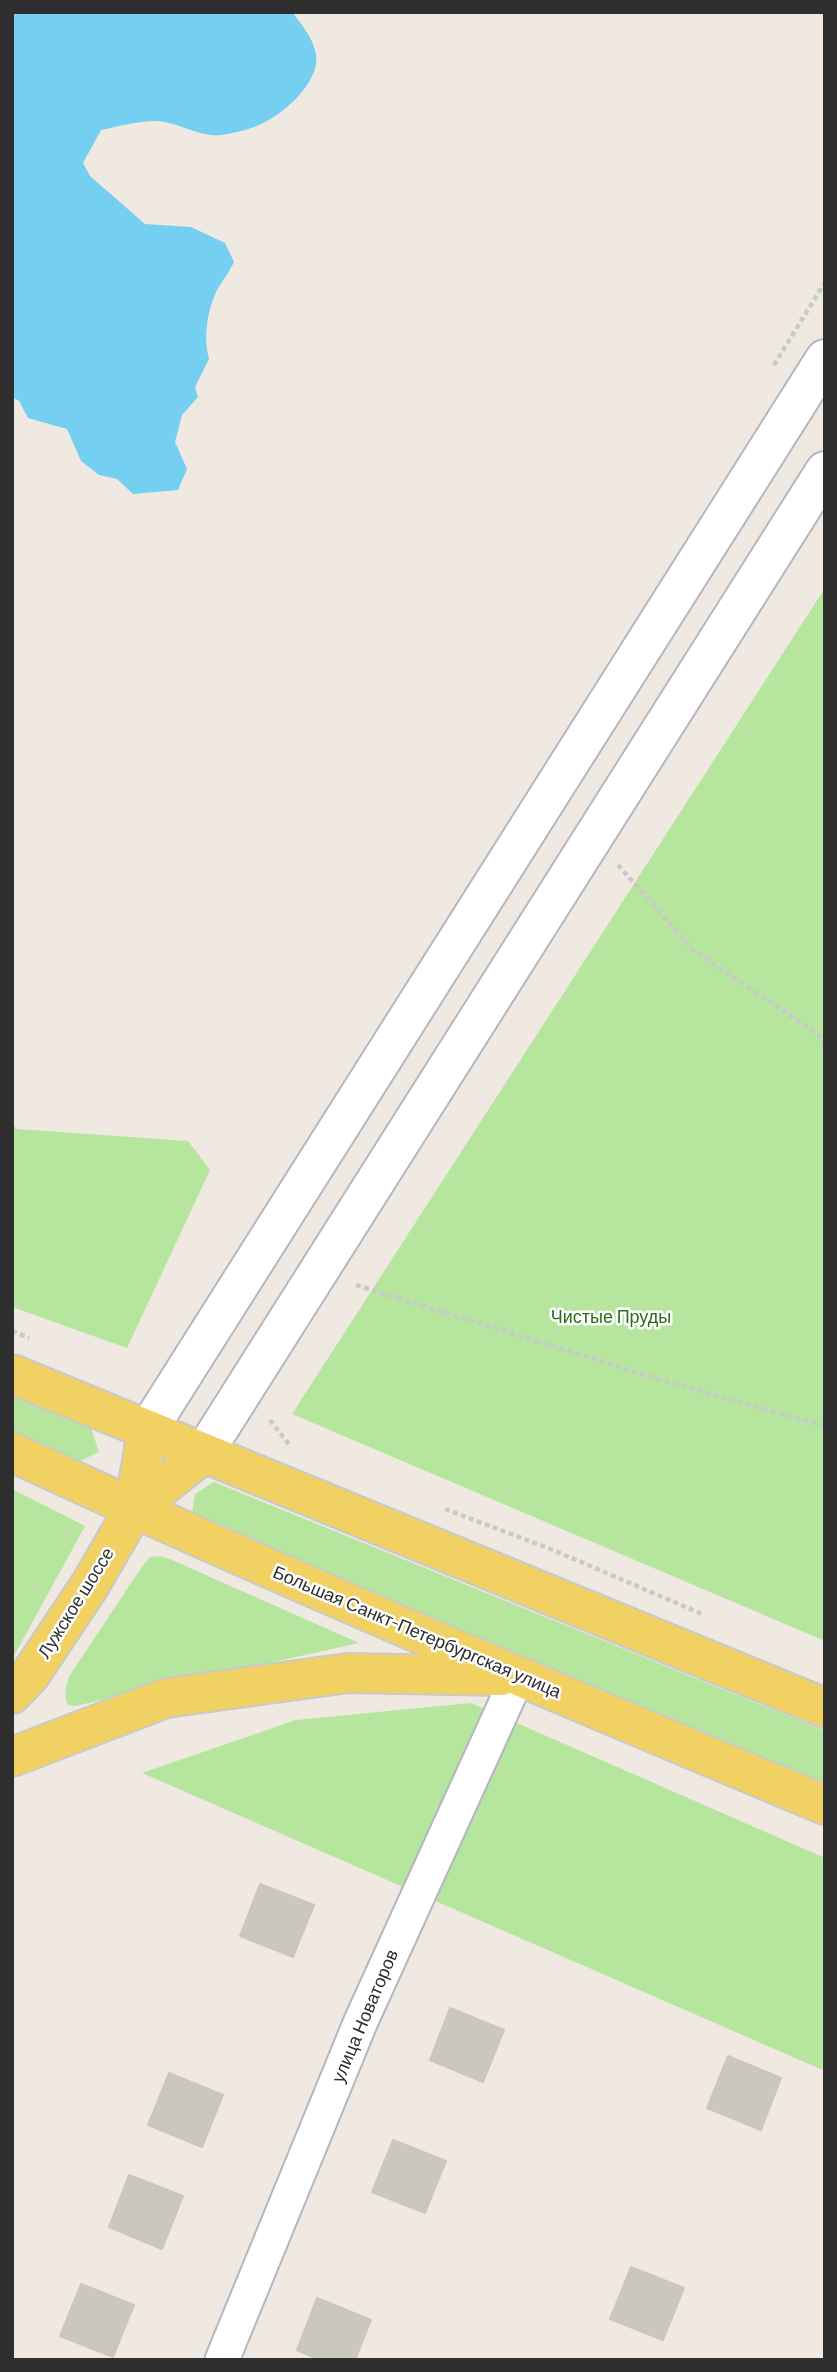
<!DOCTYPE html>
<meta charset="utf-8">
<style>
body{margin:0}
#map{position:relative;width:837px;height:2372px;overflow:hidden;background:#efe9e1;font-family:Barlow,sans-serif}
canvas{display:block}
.frame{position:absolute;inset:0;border:14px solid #2e2e2e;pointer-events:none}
</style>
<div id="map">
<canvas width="837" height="2372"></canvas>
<div class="frame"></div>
</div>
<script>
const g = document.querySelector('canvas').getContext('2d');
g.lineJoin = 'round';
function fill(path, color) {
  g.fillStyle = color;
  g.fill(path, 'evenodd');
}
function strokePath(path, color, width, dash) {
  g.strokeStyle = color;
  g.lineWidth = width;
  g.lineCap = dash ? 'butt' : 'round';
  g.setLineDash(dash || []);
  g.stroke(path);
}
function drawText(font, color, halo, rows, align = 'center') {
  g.font = font + ' Barlow,sans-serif';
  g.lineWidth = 5;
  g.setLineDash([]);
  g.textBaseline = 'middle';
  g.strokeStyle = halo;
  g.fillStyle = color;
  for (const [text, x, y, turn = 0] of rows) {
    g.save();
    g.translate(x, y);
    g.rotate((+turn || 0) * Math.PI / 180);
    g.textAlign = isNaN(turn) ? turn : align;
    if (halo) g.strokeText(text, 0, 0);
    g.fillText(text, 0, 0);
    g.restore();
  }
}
fill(new Path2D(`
 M825,588V1641L292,1414Z
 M12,1124L17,1129L188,1141L210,1170L127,1348L12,1307Z
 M12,1394L91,1428L99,1452L76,1463L12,1433Z
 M214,1482L825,1731V1785L191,1518L195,1494Z
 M12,1489L85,1526L16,1652L12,1656Z
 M160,1556L172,1560L359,1643L75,1706L68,1705C63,1694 66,1686 70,1675L141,1568L150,1557Z
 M471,1703L825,1858V2071L142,1773L296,1720Z`), '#b6e59e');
fill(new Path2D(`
 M12,12H292C302,25 313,38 316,54C321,83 279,119 254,127C244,131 232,133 222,135C202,138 179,123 159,121C141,120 119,126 101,130L83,163L90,176L145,224L191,227L225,243L234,262C229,273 221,282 216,292C207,313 203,337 209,359L195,387L198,397L182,415L175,442L187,469L178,490L133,494L117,479L99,475L81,461L67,429L28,418L19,401L12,397Z`), '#75cff0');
const building = new Path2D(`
 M260,1884L314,1905L293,1957L240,1936Z
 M450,2008L504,2030L483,2082L430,2060Z
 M728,2056L781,2078L761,2130L707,2108Z
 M169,2073L223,2095L202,2147L148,2125Z
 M393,2140L446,2161L425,2213L372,2192Z
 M129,2175L183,2196L162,2249L109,2227Z
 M631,2267L684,2288L663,2340L610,2319Z
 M81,2284L134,2305L113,2357L60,2336Z
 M317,2298L371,2320L355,2360H320L297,2350Z`);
fill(building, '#cbc7bf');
strokePath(building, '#cbc5ba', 2);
const minor = new Path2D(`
 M222,2360L361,2021L518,1676`);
const secondary = new Path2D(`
 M147,1431L825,359
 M203,1454L825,471`);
const primary = new Path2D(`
 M12,1374L825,1708
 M12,1452C280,1577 553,1691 825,1805
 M134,1509L203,1454
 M12,1694L30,1675L90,1585L134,1509L147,1431
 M12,1757L166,1698L348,1673L501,1676`);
strokePath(minor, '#b4b7c1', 37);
strokePath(secondary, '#b4b7c1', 42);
strokePath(primary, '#c9c9c9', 42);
strokePath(new Path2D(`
 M774,365L825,282
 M618,865L693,950L822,1037L825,1046
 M356,1285L668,1382L825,1426
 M12,1331L29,1338
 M270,1420L291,1447
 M445,1509L553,1550L702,1614`), '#c9c9c9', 4.5, [5, 3.5]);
strokePath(minor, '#fff', 33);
strokePath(secondary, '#fff', 38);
strokePath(primary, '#f2d163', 38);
drawText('18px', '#2c6e1b', '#fff', [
 ["Чистые Пруды",611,1317]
]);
drawText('18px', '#2e2e2e', '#fff', [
 ["Лужское шоссе",76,1603,-58],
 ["Большая Санкт-Петербургская улица",417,1632,23],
 ["улица Новаторов",365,2016,-67]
]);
</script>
